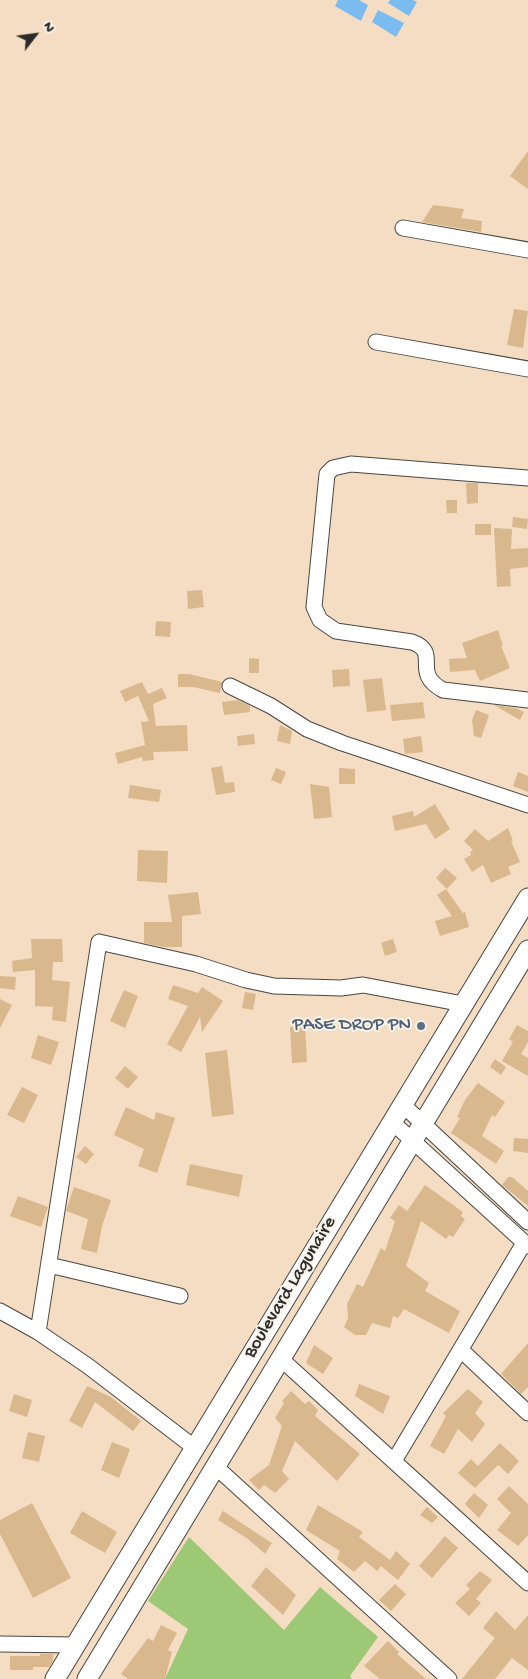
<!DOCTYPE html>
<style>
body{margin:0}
#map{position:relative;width:528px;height:1679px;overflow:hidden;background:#f4ddc2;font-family:"Gochi Hand",sans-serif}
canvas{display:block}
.north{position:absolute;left:10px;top:10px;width:50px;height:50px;-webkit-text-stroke:4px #f7f3e8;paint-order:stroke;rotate:60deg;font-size:14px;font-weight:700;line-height:20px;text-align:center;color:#2b2b2b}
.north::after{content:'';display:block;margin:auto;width:18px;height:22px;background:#2b2b2b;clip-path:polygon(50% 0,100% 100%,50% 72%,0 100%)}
</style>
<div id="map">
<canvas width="528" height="1679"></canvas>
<div class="north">N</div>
</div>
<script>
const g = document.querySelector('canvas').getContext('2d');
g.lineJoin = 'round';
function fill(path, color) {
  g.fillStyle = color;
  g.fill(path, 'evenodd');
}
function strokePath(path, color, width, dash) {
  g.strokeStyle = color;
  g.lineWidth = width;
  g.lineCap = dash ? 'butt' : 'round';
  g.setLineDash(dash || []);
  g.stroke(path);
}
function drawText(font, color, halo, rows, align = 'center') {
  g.font = font + ' "Gochi Hand",sans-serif';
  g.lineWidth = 4;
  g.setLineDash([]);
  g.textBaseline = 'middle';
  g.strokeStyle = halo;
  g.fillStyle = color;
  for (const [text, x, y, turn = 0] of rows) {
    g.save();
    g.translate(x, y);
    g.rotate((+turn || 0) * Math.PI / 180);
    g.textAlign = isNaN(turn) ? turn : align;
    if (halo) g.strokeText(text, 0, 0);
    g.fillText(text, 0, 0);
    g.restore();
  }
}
fill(new Path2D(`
 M189,1537L284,1630L320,1587L378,1637L350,1676L352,1679H165L188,1629L148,1601Z`), '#9dc875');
fill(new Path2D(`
 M338,0H359L368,5L361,21L335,6Z
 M390,0H413L417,2L409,16L388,3Z
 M378,10L404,23L396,37L372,22Z`), '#7bbcf0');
fill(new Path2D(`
 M528,151V189L510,176Z
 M433,205L464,209L461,218L482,221L481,232L422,222Z
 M514,309L528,311L523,348L507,345Z
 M466,483H478V503L467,504Z
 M446,500H457V513H447Z
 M513,517L528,519L527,529L512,527Z
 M475,524H491V535H475Z
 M494,528L512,529L511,549L528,548V567L510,569L511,586L497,587Z
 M202,590L204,607L188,609L187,591Z
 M156,621L171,622L170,637L155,636Z
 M498,630L503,646H501L510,668L480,681L475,670L450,672L449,659L467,658L462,643Z
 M249,658L259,659V673H249Z
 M349,669L350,686L333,687L332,670Z
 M178,674H189L222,682L220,693L193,687H178Z
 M382,678L386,710L367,712L363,680Z
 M142,682L148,694L162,688L167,698L153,704L156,726L187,725L188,751L153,752L154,760L143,761L142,757L118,764L115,753L145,745L141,722L149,721L138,696L125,702L120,691Z
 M238,700L250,706V712L224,715L222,702Z
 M423,702L425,718L392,721L390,705Z
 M494,705L516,708L524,712L520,720Z
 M476,710L489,715L481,738L474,736L472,720Z
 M280,725L292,731L290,744L277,741Z
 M254,734L255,744L238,746L237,736Z
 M421,736L423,752L405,754L403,739Z
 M222,766L225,783L234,782L235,792L216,795L211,768Z
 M276,768L286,772L281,784L271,780Z
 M339,768L355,769V784H339Z
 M518,772L528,776V792L513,786Z
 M310,784L329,787L332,817L314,819Z
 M130,785L161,790L159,802L128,798Z
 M435,804L450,829L435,839L426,824L395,831L392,816L413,811L414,817Z
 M508,828L513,841H511L520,862L508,867L511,874L491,883L483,865L472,872L464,859L471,855L470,852L473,850L464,841L475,829L488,841Z
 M138,850L168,851L167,883L137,881Z
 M445,868L457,878L447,889L436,878Z
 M446,889L463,913L465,912L469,927L440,936L435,921L452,916L437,895Z
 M198,892L201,914L182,916V947H163L144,943V922H172L168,895Z
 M31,939H62L63,962H53L52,980L70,982L66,1022L52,1020L53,1007L35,1006V970L13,972L12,961L32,958Z
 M393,939L397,952L385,956L381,943Z
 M0,976L16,977L15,990L0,988Z
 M173,985L198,993L202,987L223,1001L202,1032L200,1017L181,1052L167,1044L188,1006L168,999Z
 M124,990L138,996L125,1028L110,1021Z
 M245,992L256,994L253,1010L242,1008Z
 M0,999L12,1005L0,1028Z
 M517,1025L528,1031V1042L521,1054L528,1058V1076L502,1061L513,1042L509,1039Z
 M305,1026L307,1062L292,1063L290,1027Z
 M38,1035L59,1042L51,1065L31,1058Z
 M227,1050L234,1114L212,1117L205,1053Z
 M495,1059L506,1067L501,1075L490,1067Z
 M125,1066L138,1077L128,1089L115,1078Z
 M478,1083L505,1102L495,1117L492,1115L482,1136L504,1151L496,1164L451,1133L460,1118L457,1117L465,1100Z
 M22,1087L38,1095L24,1123L7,1115Z
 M126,1107L154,1120L156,1112L175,1118L157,1173L138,1166L144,1149L114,1135Z
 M514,1138L528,1139V1153L513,1151Z
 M85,1146L94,1154L86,1164L76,1157Z
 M190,1164L243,1175L239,1197L186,1185Z
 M508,1177H512L528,1191V1206L502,1185Z
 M425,1185L463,1212L461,1216L465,1219L453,1237L449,1235L446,1239L421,1221L406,1266L429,1283L425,1291L460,1311L449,1333L404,1309L398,1318L393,1316L390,1328L372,1323L366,1335H355L344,1327L348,1318L347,1304L357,1284L363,1287L381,1248L385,1251L395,1221L390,1218L399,1205L407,1211Z
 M74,1187L111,1200L102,1226L97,1253L81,1249L88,1219L66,1211Z
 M18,1196L48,1207L41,1227L10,1216Z
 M528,1343V1387L521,1394L501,1374Z
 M314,1345L333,1358L323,1374L306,1363Z
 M359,1384L390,1396L383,1414L355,1396Z
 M87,1386L111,1397L141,1421L133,1431L95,1402L82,1428L69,1421Z
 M468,1389L483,1402L475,1413L485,1424L472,1442L458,1429L444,1454L430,1446L446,1416L443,1413Z
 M291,1391L305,1404L309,1401L318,1410L315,1416L360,1454L337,1481L295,1441L282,1471L289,1479L275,1493L264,1485L259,1490L249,1480L269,1465L282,1426L275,1418L284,1403L282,1401Z
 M14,1394L32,1400L27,1417L9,1411Z
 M28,1432L45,1436L39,1462L22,1458Z
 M112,1442L130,1449L119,1478L101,1470Z
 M500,1443L519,1461L508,1474L498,1465L475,1488L458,1473L471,1459L478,1466Z
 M509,1486L528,1504V1535L518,1546L497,1530L511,1513L497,1499Z
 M474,1493L488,1505L479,1518L465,1504Z
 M32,1503L71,1578L33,1598L0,1534V1520Z
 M318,1505L363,1532L359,1537L390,1560L396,1551L410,1564L398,1580L381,1566L377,1571L365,1561L354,1572L337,1559L340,1551L306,1530Z
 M427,1507L438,1517L432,1523L420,1515Z
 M82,1511L117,1532L105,1553L70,1533Z
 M223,1511L272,1543L265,1554L248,1539L218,1520Z
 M445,1536L458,1548L432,1578L419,1566Z
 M266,1567L296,1595L283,1615L251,1586Z
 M480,1571L492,1580L476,1599L481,1603L469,1616L455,1603L470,1589L466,1585Z
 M395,1584L406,1594L391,1611L379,1600Z
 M496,1611L515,1630L528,1615V1670L512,1658L495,1679H462L495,1638L483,1628Z
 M161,1625L177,1633L168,1650L172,1652L165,1679H128L121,1674L148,1638L153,1641Z
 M388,1641L399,1652L397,1654L426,1679H380L364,1666Z
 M40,1654H53V1661L49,1667H33V1670H10V1656H40Z`), '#d9b88e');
const minor = new Path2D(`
 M403,228L528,250
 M376,342L528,369
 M528,478L351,464L333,468L327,474L314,607L320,620L336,631L412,642C442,653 410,672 443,690L528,700
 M230,686L271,706L307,729L342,743L528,805
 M402,1104L528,1222
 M392,1122L528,1246
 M49,1265L180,1296
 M0,1311L38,1332L88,1366L195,1448
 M38,1332L99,942L196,964L246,980L274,986L341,988L363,985L463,1004
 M461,1350L528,1413
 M281,1359L528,1583
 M394,1461L524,1243
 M216,1467L449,1679
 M0,1644L76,1645`);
const major = new Path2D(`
 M55,1679L528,898
 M87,1679L528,950`);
strokePath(minor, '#494642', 17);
strokePath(major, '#494642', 21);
strokePath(minor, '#fff', 15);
strokePath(major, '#fff', 19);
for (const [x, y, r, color] of [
 [421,1026,5,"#5c6f8a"]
]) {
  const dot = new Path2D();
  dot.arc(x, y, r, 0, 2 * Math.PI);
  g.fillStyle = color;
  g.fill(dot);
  strokePath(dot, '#f7f3e8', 2);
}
drawText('19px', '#4e5e75', '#f7f3e8', [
 ["PASE DROP PN",411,1026]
], 'right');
drawText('19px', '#2b2b2b', '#f7f3e8', [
 ["Boulevard Lagunaire",291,1288,-59]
]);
</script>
